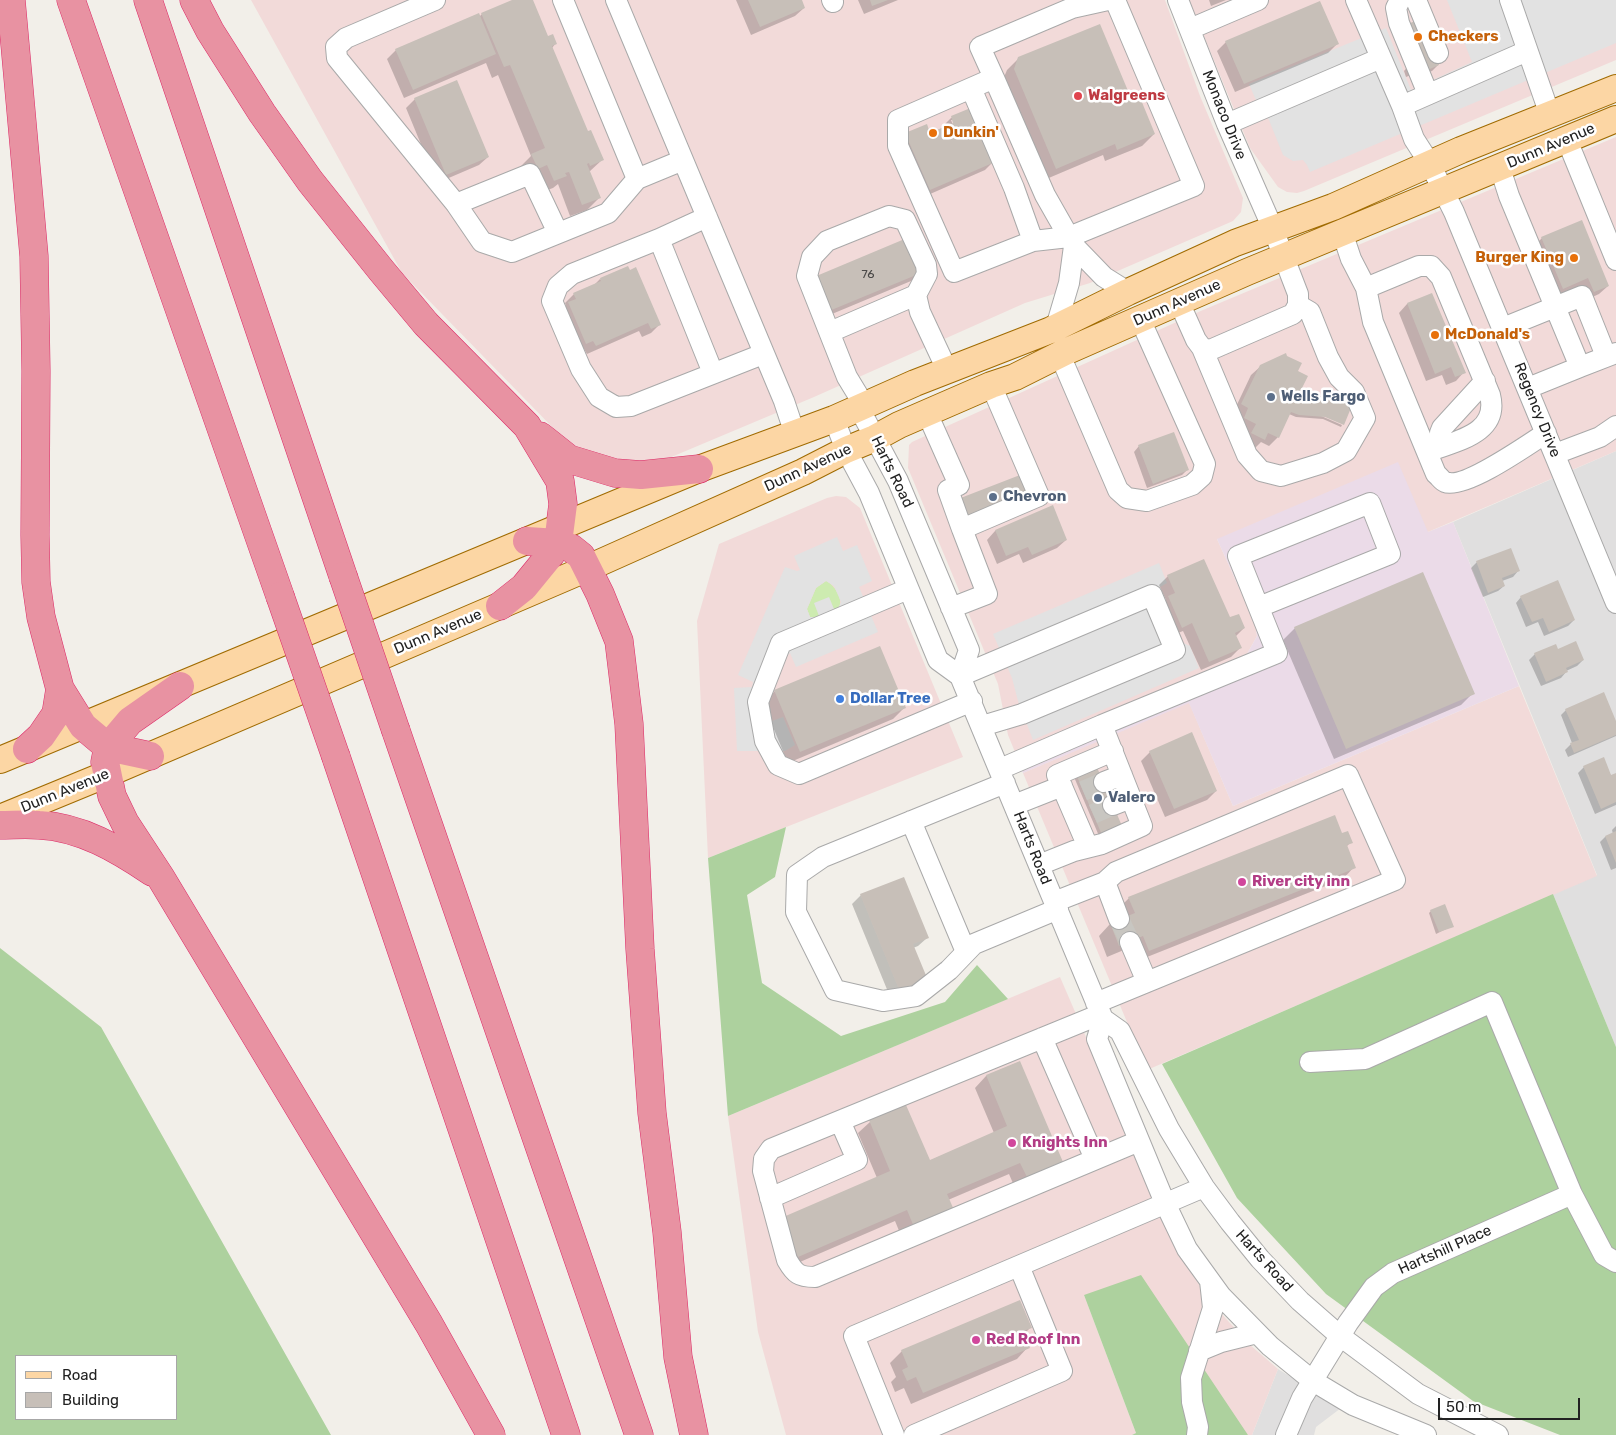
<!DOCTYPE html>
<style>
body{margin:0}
#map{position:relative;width:1616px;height:1435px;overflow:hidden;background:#f2efe9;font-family:Rubik,sans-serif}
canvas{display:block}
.legend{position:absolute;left:15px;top:1355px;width:162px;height:65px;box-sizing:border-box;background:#fff;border:1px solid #a7a7a7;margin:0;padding:6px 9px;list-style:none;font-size:15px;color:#222}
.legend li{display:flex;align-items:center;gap:10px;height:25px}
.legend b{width:25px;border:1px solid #a7a7a7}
.scale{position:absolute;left:1438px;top:1398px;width:142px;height:22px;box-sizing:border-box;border:2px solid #222;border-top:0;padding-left:6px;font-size:15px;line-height:18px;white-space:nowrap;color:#222;-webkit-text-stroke:4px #fff;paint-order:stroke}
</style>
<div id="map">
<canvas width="1616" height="1435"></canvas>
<ul class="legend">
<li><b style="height:6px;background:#fcd6a4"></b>Road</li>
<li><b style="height:14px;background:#c7bfb8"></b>Building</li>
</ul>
<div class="scale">50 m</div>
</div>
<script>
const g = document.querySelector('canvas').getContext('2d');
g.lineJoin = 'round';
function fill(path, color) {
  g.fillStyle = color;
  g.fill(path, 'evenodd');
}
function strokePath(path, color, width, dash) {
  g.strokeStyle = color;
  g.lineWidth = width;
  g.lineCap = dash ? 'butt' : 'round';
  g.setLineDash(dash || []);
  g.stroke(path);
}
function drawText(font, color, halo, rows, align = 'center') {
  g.font = font + ' Rubik,sans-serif';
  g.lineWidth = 5;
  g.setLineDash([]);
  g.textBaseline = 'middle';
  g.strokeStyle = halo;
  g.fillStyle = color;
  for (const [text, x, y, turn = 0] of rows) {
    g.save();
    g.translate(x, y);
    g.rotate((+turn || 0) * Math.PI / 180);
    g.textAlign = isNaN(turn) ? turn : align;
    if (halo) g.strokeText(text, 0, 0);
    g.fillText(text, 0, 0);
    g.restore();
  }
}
fill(new Path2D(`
 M1616,451V1047L1553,894L1597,875L1453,522Z
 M1278,1369L1341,1408L1316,1427L1314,1435H1252Z`), '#e0dfdf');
fill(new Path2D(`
 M251,0H1165L1200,96L1243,198L1241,212L1233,221L1090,283L1025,303L814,397L669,458L645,463H622L590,455L560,435L402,273Z
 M1189,0H1616V60L1304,191L1297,193L1287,192L1278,187L1250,148Z
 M1616,137V451L1428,532L1217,539L1255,623L1257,636L1247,654L1015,752L1008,735L998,684L908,468L909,445L912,442L1203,310Z
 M836,496L846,497L860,508L963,757L708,858L697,621L719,544L827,498Z
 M1519,686L1597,876L1147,1070L1023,773L1189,702L1233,806Z
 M1060,977L1175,1243L1198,1283L1219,1311L1249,1344L1278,1369L1252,1435H1248L1084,1295L1136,1433L1132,1435H786L758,1332L728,1116Z`), '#f2dad9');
fill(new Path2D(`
 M1398,462L1428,532L1453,522L1519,686L1233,806L1189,703L1023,773L1015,752L1247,654L1257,636L1255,623L1217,539Z`), '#ebdbe8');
fill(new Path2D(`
 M826,581C834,584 845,601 838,608C834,613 824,614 819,616L818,618L810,617L807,609L816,588Z`), '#cdebb0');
fill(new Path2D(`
 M786,827L775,877L747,895L762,983L841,1036L945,1002L977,965L1008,999L728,1116L708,858Z
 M1553,894L1616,1047V1435H1560L1473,1401L1326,1294L1237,1198L1162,1064Z
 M0,948L101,1027L331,1435H0ZM16,1356H176V1419H16Z
 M1141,1275L1248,1435H1132L1136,1433L1084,1295Z`), '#add19e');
fill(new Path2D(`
 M1447,0H1616V43L1310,172L1307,165L1303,160L1293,161L1283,155L1269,120L1255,98L1249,84L1386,28L1411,90L1472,62Z
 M837,537L843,551L857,545L872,581L859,587L878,632L796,667L790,653L785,658L769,700L772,721L783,717L795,745L785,751H737L734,688L752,687L753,682L738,675L785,567L797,571L800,570L794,556ZM826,581L834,586L841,602L839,607L837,610L834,609L829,597L814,603L819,616L818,617H810L807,609L816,588Z
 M1159,563L1167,583L1160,587L1183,643L1190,646L1199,668L1033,740L1018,701L1012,678L993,634Z`), '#e2e2e2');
fill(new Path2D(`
 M515,0H532L548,38L556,43L552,48L587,132L603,159L589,172L599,198L587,210L570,216L558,184L553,188L542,192L526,180L520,167L531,156L498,75L492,78L486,63L404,98L387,59L396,50L479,17L482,14Z
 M736,0H801L804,8L795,16L751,35Z
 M858,0H898L864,14Z
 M1209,0H1226L1211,6Z
 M1226,42L1337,44L1328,53L1235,92L1217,51Z
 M1446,57L1432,71L1417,77L1416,73L1406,77L1404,71L1409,65Z
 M1019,58L1131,99L1154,134L1142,146L1105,161L1103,155L1044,180L1002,82L1007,70Z
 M415,99L488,157L479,165L437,183L406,108Z
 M972,109L993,162L985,170L921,198L906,134L930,135L944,129L943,126L951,118ZM951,120H953L955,130Z
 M1542,238L1608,286L1599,294L1586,300L1580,286L1554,297L1533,247Z
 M920,273L911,281L820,319L806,286Z
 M600,279L660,324L651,333L642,337L639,331L587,354L584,349L577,352L560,312L566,306L565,303L574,294L593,286Z
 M1432,295L1464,372L1456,381L1446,385L1442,375L1426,381L1399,313L1407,304Z
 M1261,366L1296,372L1300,391L1320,413L1319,415L1342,425L1341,427L1323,419L1296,417L1289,414L1278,437L1269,446L1261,442L1255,448L1244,442L1248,433L1236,427L1233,413L1251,375Z
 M1139,446L1187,470L1182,475L1147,488L1134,452Z
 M1052,507L1066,540L1057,548L1023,563L1019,554L997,564L987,540L995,531Z
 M1477,562L1518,571L1513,577L1502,581L1504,586L1498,591L1483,597L1471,568Z
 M1168,576L1244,628L1235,637L1240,648L1231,657L1201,670L1183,631L1173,635L1160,606L1166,600L1159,585Z
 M1521,597L1574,620L1568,626L1544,636L1538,622L1526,627L1516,603Z
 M1295,628L1473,693L1461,705L1334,759L1283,640Z
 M1557,650L1583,660L1577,666L1566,671V672L1561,678L1541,686L1529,660L1535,654Z
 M775,691L904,708L893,719L788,763L763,703Z
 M1566,710L1616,724V736L1568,757L1565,750L1572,743L1561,715Z
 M1150,752L1216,791L1207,800L1165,817L1141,761Z
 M1603,759L1611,776L1616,774V805L1595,814L1578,773L1584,767Z
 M1077,775L1118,828L1099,836L1074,777Z
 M1616,826V868L1611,870L1600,842L1605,837L1613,834L1612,830Z
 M1341,835L1351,842L1346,847L1354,867L1343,879L1137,961L1131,947L1107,957L1099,936L1110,924L1121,920L1117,910L1129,898Z
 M861,895L927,938L918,946L913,948L893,1004L852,904Z
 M1431,911L1452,926L1436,934L1429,913Z
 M1019,1062L1061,1162L1050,1173L1015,1188L1009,1174L948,1200L902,1238L895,1221L786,1268L770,1231L877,1178L858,1133L870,1122L905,1106L929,1161L994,1133L975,1088L986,1076Z
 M1030,1328L1023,1335L1028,1347L1017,1359L911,1404L904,1388L895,1392L891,1382L896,1377L890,1363L902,1351Z`), '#0003');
fill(new Path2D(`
 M512,0H533L548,36L553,34L557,44L552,46L588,131L591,130L604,160L590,166L589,163L587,164L601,198L582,205L569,172L565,173L567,176L554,181L547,165L538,169L531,154L545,148L510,65L504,67L481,13Z
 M748,0H802L805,8L760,27Z
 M870,0H888L872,6Z
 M1320,1L1339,44L1244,84L1225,41Z
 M479,13L496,54L413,90L395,49Z
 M1417,20L1444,50L1447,57L1437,61L1439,65L1423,72L1406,25Z
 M1100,24L1131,98L1139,95L1155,134L1117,150L1115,144L1056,169L1014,69L1018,57Z
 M457,80L489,157L446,175L414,98Z
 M973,107L995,162L930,190L905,133L927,124L930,133L953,123L951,116Z
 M1582,220L1609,286L1594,292L1588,278L1563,289L1541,237Z
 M907,238L921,273L829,311L814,277Z
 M628,266L630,270L636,267L661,325L651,329L648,323L596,346L593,341L586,344L568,302L576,299L573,293L601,281L600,278Z
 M1432,293L1466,373L1455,377L1451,367L1435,374L1407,303Z
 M1286,353L1287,356L1302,363L1298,371L1308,376L1301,390L1310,395L1337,397L1353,403L1344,425L1325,417L1299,415L1291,412L1279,438L1268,433L1265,440L1251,433L1256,424L1244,418L1248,408L1241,404L1260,365Z
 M1174,432L1189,470L1153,484L1138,445Z
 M1020,475L1028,495L967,521L958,499Z
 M1053,505L1067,540L1032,555L1028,547L1006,556L995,530Z
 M1511,548L1520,571L1502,578L1505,586L1488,593L1476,561Z
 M1204,559L1230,617L1239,614L1245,628L1235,633L1242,648L1209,662L1192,623L1182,628L1168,596L1175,593L1167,575Z
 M1423,572L1475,694L1346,749L1294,627Z
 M1558,580L1575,620L1549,632L1543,618L1532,622L1520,596Z
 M1576,641L1584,660L1566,668L1568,672L1546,682L1534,653L1556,644L1558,649Z
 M880,646L906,708L800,752L774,690Z
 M1604,692L1616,721V735L1574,753L1570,743L1579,740L1565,709Z
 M1192,732L1217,791L1174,809L1149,751Z
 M1604,757L1611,775L1616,773V802L1601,809L1583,766Z
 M1096,765L1122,826L1102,835L1076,774Z
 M1335,815L1342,833L1348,831L1353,843L1347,845L1356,868L1149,951L1143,936L1119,946L1110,923L1135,913L1128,897Z
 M1616,831V863L1605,836Z
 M904,877L929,938L913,944L930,985L902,997L860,894Z
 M1445,904L1454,927L1439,932L1430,910Z
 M1020,1061L1063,1162L1027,1177L1020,1163L947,1194L954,1210L914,1227L907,1210L798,1257L781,1218L890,1171L869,1120L906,1105L930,1160L1007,1126L986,1075Z
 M1020,1300L1032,1328L1023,1331L1030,1348L923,1393L916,1377L907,1381L902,1370L908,1367L901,1350Z`), '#c7bfb8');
strokePath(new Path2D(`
 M1083,791L1104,782
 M1093,814L1113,805
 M1119,919L1130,942`), '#c8c6c1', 20, [20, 10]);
const minor = new Path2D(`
 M435,0L346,38L336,47L337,58L456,204L482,242L512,252L608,213L637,179L683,160
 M563,0L637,179
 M616,0L784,401L795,434
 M832,0L833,2
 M1178,0L1227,124L1273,229L1298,294V305L1293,314L1210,350L1202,348L1196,340L1179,302
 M1356,0L1402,106L1414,139L1430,164L1454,212L1616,603
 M1400,0L1396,8L1399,23L1428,94
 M1416,0L1438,53
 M1510,0L1550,115
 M1190,29L1258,0
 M994,78L980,47L1072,8L1108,0
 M971,88L1014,188L1033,241
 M1402,106L1527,51
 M1227,124L1381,58
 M1567,140L1616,260
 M1500,168L1509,196L1580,367L1616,353
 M456,204L530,174L558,233
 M707,217L659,239L572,274L558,286L552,301L581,369L599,397L616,407L631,406L763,354
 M1342,232L1351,259L1366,288L1373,322L1436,474C1439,476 1442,481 1445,482C1464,490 1529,444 1546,433
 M659,239L713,373
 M1074,246L1045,195L994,78L898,120V146L954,272L1033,241L1069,237L1194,186L1115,0
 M1366,288L1419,266H1431L1441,277L1490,395C1500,434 1455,441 1428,452
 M1056,327L1069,283L1074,246L1104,277L1128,292
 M1503,328L1582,296L1606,356
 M830,332L916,295
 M1202,348L1247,455L1261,471L1281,476L1323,463L1346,451L1365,418L1354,392L1339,377L1328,357L1310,312L1298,305
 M1060,355L1118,490L1127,498L1147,501L1192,485L1202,476L1205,464L1140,319
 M1528,388L1580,367
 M864,405L847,377L807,276L812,257L827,241L889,216L905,220L926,265L927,274L916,295L920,312L948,372
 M859,408L898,481L969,650L960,676
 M927,413L959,485L948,490L962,529
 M834,419L846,450L869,493L938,660L960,676L1103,1019L1120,1031L1169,1129L1204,1187L1230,1222L1260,1259L1300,1301L1340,1336L1418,1394L1498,1435
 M1441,447L1440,433L1442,428L1485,381
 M1555,454L1600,437L1616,426
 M908,589L781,643L758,702L765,741L778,765L799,774L972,701
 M951,608L987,594L962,529L1039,496L991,385
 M960,676L1152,595L1175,650L1022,714L982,726
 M1102,725L1277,653L1238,556L1370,503L1390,554L1259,607
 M1000,769L1102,725L1142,826L1102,844L1074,851L1039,865
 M1104,782L1122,775
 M1005,783L823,857L797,875L796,912L835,990L883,1001L916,996L949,970L974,944L1058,909
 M1014,805L1062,786
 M1113,805L1131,798
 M911,821L966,952
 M1088,847L1057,775L1113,751
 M1105,882L1119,919
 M1054,902L1105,882L1116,872L1348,775L1395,880L1096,1003
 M1130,942L1147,982
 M1101,1014L771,1149L764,1159L763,1171L787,1260C795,1274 799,1277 815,1277L1139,1141
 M1103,1019L1097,1039L1165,1203L1187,1249L1221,1296L1270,1346L1313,1381L1353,1405L1426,1435
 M1042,1038L1095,1159
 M1310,1062L1365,1059L1492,1002L1572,1194L1604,1255L1616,1262
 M770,1198L857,1160L840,1121
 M1199,1351L1221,1342L1257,1333
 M894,1435L854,1336L1204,1187
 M914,1435L1062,1371L1019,1266
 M1197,1435L1198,1427L1192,1402L1191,1378L1213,1308L1210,1281
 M1286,1435L1302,1398L1348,1323L1374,1287L1393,1273L1572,1194`);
const major = new Path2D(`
 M0,760L699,469L834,419L915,383L1051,330L1128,292L1235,243L1333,207L1461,150L1616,88
 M0,818L107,774L588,568L803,472L846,450L875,438L899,425L991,385L1015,377L1065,352L1247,272L1616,119`);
const highway = new Path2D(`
 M11,0L34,256L36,371L35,535L36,582L41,617L60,689L83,726L108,747L150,756
 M71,0L280,596
 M148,0L343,576
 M194,0L210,31L262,113L310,181L381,270L426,324L527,426L560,481L563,504L558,543L551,554L524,587L500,606
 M540,436L569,459L615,473L641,475L699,469
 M527,541L558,543L571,548L581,556L600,594L619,641L629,724L640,949L652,1113L667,1232L678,1357L694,1435
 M180,686L130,721L108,747L105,762L112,796L125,823L161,878L429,1324L491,1435
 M396,731L639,1435
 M27,749L41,736L56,714L60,689
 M336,757L566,1435
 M0,825C13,825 26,824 39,825C81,827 118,849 152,872`);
strokePath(minor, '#a9a9a9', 22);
strokePath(major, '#a06b00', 28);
strokePath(highway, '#dc2a67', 29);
strokePath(minor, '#fff', 20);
strokePath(major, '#fcd6a4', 26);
strokePath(highway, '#e892a2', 28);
const highwayBridge = new Path2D(`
 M343,576L396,731
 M280,596L336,757`);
strokePath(highwayBridge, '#dc2a67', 29, []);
strokePath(highwayBridge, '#e892a2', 28);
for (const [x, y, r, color] of [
 [1418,37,5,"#e8710a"],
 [1078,96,5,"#e0444e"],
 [933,133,5,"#e8710a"],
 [1574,258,5,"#e8710a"],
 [1435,335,5,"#e8710a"],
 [1271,397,5,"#5c6f8a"],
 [993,497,5,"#5c6f8a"],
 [840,699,5,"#3f7fe0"],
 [1098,798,5,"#5c6f8a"],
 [1242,882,5,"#d1479c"],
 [1012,1143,5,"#d1479c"],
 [976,1340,5,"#d1479c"]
]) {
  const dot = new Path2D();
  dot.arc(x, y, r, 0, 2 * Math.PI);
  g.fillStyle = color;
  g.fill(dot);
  strokePath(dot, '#fff', 2);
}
drawText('12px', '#4b4948', null, [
 ["76",868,275]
]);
drawText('bold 15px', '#c56008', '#fff', [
 ["Checkers",1428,37],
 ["Dunkin'",943,133],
 ["Burger King",1564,258,"right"],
 ["McDonald's",1445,335]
], 'left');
drawText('bold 15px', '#be3a42', '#fff', [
 ["Walgreens",1088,96]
], 'left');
drawText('15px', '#222', '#fff', [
 ["Monaco Drive",1224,115,68],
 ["Dunn Avenue",1551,146,-23],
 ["Dunn Avenue",1177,303,-24],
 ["Regency Drive",1537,410,68],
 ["Dunn Avenue",808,468,-25],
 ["Harts Road",892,472,64],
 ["Dunn Avenue",438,632,-23],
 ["Dunn Avenue",65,791,-22],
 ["Harts Road",1032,848,68],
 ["Hartshill Place",1445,1250,-24],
 ["Harts Road",1264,1261,48]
]);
drawText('bold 15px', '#4e5e75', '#fff', [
 ["Wells Fargo",1281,397],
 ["Chevron",1003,497],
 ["Valero",1108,798]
], 'left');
drawText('bold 15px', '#366cbe', '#fff', [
 ["Dollar Tree",850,699]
], 'left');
drawText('bold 15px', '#b23c85', '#fff', [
 ["River city inn",1252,882],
 ["Knights Inn",1022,1143],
 ["Red Roof Inn",986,1340]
], 'left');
</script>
